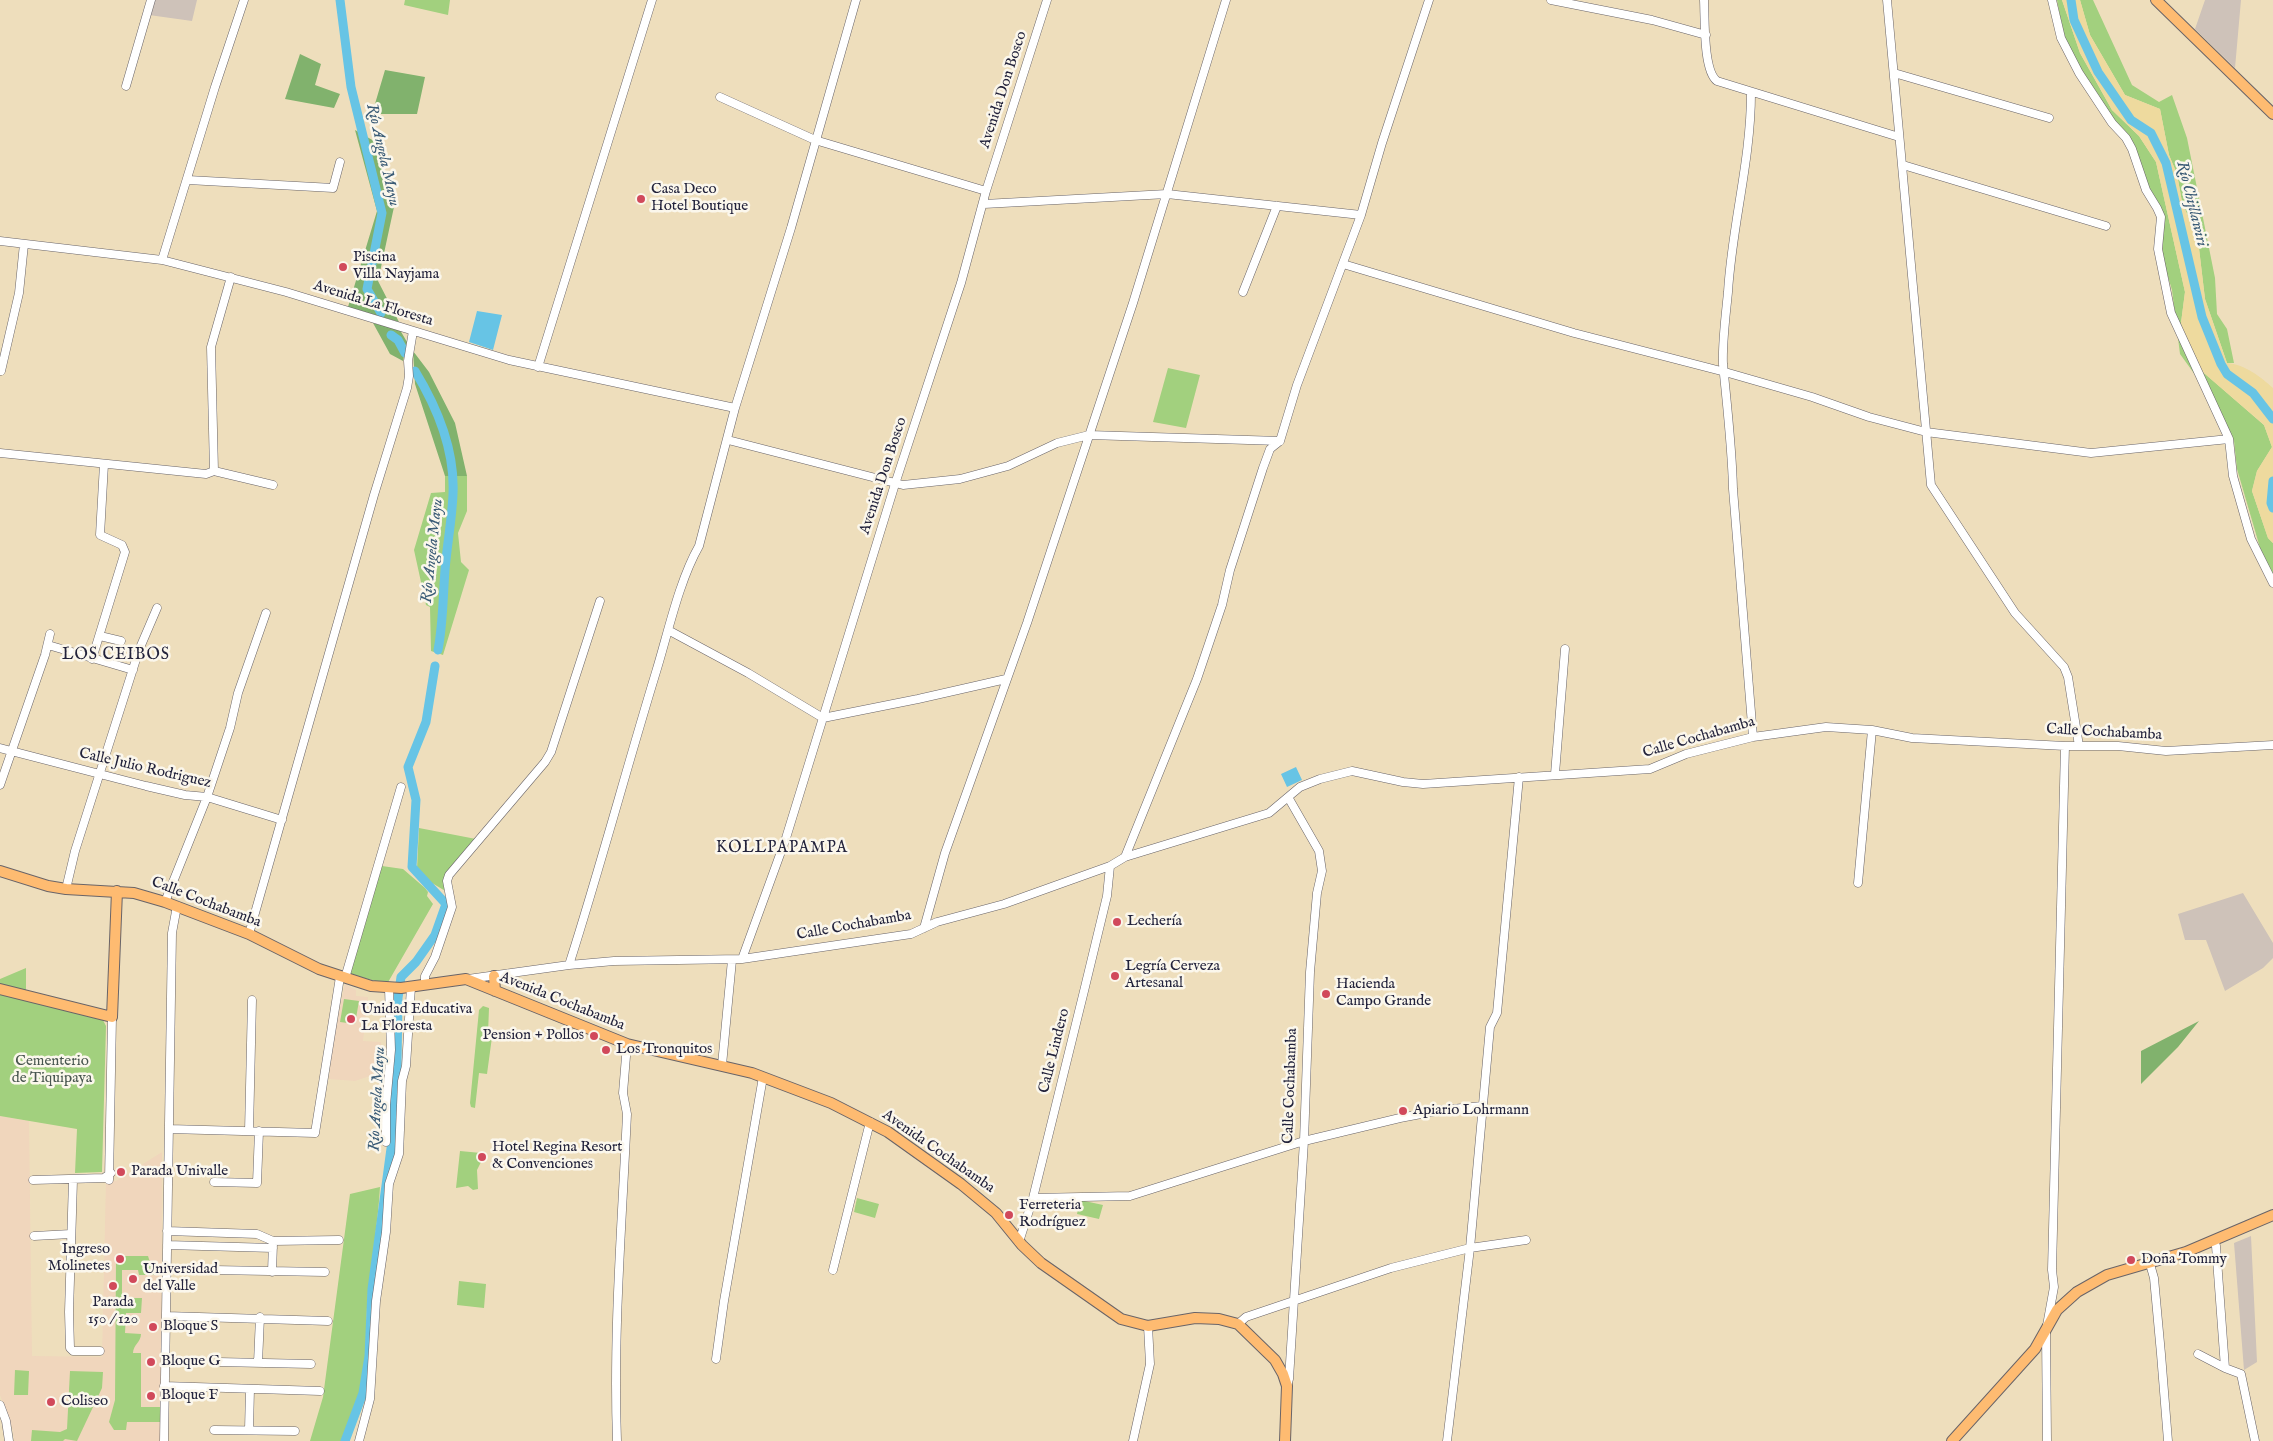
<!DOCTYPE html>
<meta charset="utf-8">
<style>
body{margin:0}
canvas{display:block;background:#eedebc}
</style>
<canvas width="2273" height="1441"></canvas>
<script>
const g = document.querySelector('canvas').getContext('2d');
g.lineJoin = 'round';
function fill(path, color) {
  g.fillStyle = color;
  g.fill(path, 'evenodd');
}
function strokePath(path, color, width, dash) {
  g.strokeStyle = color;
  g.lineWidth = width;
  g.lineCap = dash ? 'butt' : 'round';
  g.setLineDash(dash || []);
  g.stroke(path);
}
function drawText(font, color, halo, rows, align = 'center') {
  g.font = font + ' "IM FELL English",serif';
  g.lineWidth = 5;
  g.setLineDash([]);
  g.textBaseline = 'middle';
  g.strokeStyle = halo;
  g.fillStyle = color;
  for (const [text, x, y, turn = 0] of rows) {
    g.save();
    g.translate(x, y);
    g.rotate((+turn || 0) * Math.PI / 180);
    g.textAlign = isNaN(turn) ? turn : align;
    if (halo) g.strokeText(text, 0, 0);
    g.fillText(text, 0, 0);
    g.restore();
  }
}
fill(new Path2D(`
 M345,984L356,990V996L368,997L363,1041L381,1042L379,1073L355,1081L329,1079L333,1041Z
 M0,1116L29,1121L32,1356L102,1357L106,1180L116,1181L162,1152L161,1441H14L13,1430L0,1395Z`), '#f0d6bc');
fill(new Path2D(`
 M155,0H197L192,21L149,15Z
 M2205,0H2241L2235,68L2195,29Z
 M2243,893L2273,943V958L2263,968L2225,991L2206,940H2185L2178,914Z
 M2251,1236L2257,1362L2244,1370L2234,1243Z`), '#cec2b9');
fill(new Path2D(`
 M405,0H450L448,15L404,5Z
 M2057,0H2062L2080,53L2112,110L2139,136L2156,162L2185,292L2181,323L2197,367L2264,425L2272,447L2257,471L2252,491L2268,538L2273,543V575L2263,558L2237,469L2234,441L2219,408L2180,354L2172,290L2162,257L2164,217L2115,123L2084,75L2064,37Z
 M2080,0H2093L2132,85L2159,102L2172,95L2187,138L2215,278L2217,314L2227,329L2234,363H2227L2205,299L2198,240L2182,202L2177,174L2169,155L2160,109L2125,95L2090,35Z
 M1168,368L1200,375L1186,428L1153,422Z
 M445,476H467V511L458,533L461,562L469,570L443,655L431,651L430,607L426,605L414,550L431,493L445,492Z
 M419,828L476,839L447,874V892L432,883L417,869Z
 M382,866L403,869L425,888L428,892L427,896L433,904L387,984L349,974Z
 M26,968V992L0,985V979Z
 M0,994L103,1020L106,1026L102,1172L75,1173L77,1129L0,1116Z
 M344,999L359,1001L355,1024L340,1022Z
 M483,1006L489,1008L488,1034L492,1037L487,1074L479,1073L475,1108L471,1107L470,1103L479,1010Z
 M460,1151L481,1153V1162L477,1170L478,1189L473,1190L468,1186L456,1188Z
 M380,1187C378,1222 372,1257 368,1293C365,1325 368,1359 360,1391C356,1408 347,1425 341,1441H310L323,1397L350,1194Z
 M857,1198L879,1204L875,1218L854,1212Z
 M1080,1200L1103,1205L1099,1219L1077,1214Z
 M124,1256H148L154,1275H139L138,1270H122V1298H142L141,1313H126L125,1333L141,1334C141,1342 133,1345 133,1353H141V1407H161V1422H127L126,1430H114L109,1422L115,1400L116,1261H123Z
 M459,1281L486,1284L484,1308L457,1305Z
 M15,1370L29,1371L28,1395H14Z
 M70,1371L103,1372L102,1388L77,1441L65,1439L63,1441H31L32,1430L60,1432L67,1429Z`), '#a2d07e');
fill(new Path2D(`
 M300,54L321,64L315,85L340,94L334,108L285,99Z
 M385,70L425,77L417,114H372Z
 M355,130L374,141L394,207L378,281L399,322L348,307L377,211Z
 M373,323L400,330L407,342L403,361L390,354Z
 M413,351L429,372L455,423L467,476H445L415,384Z
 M2199,1021L2178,1047L2141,1084V1051Z`), '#81b26d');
fill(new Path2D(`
 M2062,0H2080L2090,35L2125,95L2160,109L2169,155L2177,174L2182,202L2198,240L2205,299L2227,363C2244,364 2261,377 2273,388V543L2268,538L2252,491L2257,471L2272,447L2264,425L2197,367L2185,351L2181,323L2185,292L2156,162L2139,136L2112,110L2080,53Z`), '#eeda9e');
fill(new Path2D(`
 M477,311L502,315L493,350L469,342Z
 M1296,767L1302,780L1287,787L1281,774Z`), '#67c4e5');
strokePath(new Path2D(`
 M340,0L351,87L382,213L367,289L381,313
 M2071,0L2074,20L2098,72L2131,120L2151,133L2166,163L2202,317L2221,364L2227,374L2253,393L2273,419
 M391,335L398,340L405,353
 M415,371C437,407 455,451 453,494C452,519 447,545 445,570C443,597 443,624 438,650
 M2273,481L2271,503L2273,508
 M345,1441L363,1393L369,1356L372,1289L392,1141L397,1065L398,998L401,977L416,962L435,935L446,904L412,867L416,800L408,767L426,722L435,666`), '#67c4e5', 9);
const minor = new Path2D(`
 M1551,0L1652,20L1706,35
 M1704,0C1705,18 1703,71 1717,81L1899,137
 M1887,0L1931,485L2015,613L2064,667L2068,677L2079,746
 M2052,0L2061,38L2079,73L2112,123L2126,138L2132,149L2146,190L2157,208L2161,217L2158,249L2171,313L2229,439L2233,476L2251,539L2273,583
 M1894,73L2049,118
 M126,86L151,0
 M1751,93C1751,160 1732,225 1728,292C1726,313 1722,343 1723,364C1727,406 1732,447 1733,489L1753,737
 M720,97L815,140L986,191
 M1903,165L2106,226
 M188,180L333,188L340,162
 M984,204L1167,194L1361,215
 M0,241L162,260L286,292L509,360L735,408
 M162,260L215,87L244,0
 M1343,264L1574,333L1725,372L1812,397L1869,417L1926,432L2091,453L2229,439
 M1243,292L1277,206
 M538,367L652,0
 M1,371L19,293L24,244
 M728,440L903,485L960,479L1008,466L1057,443L1089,435L1280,441
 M0,453L206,474L214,471L273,485
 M214,471L211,347L231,277
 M668,630L748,673L823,718L918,699L1006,679
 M100,636L121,641
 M48,645L133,670
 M92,659L125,552L122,545L100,535L104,464
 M0,748L146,786L185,795L207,797L282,820
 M1555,774L1565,649
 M0,785L45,655L50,634
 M1125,857L1197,679L1222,605L1230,570L1263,468L1270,449L1280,441L1297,385L1361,215L1382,143L1429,0
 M1858,883L1872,730
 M66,889L75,851L139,650L157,608
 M165,902L207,797L230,728L238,693L266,613
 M924,928L945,853L1027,623L1133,303L1226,0
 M249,934L374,495L407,388L409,376L408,361L413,331
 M742,959L786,838L895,484L961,283L986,191L1047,0
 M569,965C600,868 626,770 656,672C668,633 679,581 699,546L735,408L791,228L856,0
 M345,978L401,787
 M468,979L569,965L614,961L742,959L911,934L937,922L1004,904L1110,866L1125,857L1269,813L1300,787L1320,779L1352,771L1403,782L1423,784L1650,769L1686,754L1753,737L1826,727L1872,730L1912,738L2065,746H2118L2166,751L2273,745
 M425,984V976L435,957L452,907L447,881L449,875L545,762L551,752L600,601
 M722,1065L732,960
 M169,1129L315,1133L340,977
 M249,1131L252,1000
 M386,1142V1105L391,1050L389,988
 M33,1180L104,1178L111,1173
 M73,1180L69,1312L70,1348L73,1351H100
 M109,1180L112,1017
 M214,1182L257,1183L259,1131
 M1033,1198L1130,1196L1304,1141L1400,1118L1442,1110L1482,1106
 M167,1231L257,1234L273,1241L339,1240
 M34,1236L71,1234
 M2214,1240L2216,1246L2225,1368L2241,1374L2255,1441
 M1019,1242L1033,1198L1085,987L1107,896L1110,866
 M167,1245L273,1248
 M2150,1264L2154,1278L2161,1354L2168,1441
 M213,1270L325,1272
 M833,1270L870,1122
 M272,1272L273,1243
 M166,1316L328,1321
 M1238,1324L1246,1317L1391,1268L1470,1248L1526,1240
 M2198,1354L2225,1368
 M716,1359L724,1301L763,1077
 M218,1362L311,1364
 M258,1363L260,1317
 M164,1386L320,1391
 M1287,1386L1289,1379L1304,1141L1310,972L1317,893L1322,871L1319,851L1288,797
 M0,1405L6,1421L9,1441
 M214,1430L295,1431
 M249,1430L250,1389
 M164,1441L172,933L177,906
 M359,1441L370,1399L376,1301L386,1232L389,1184L399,1154L402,1081L406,1066L411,987
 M617,1441C613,1332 622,1223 627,1114L623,1093L627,1044
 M1133,1441L1150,1364L1148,1326
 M1447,1441L1470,1248L1490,1027L1497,1013L1519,777
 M2047,1441L2046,1331L2054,1287L2052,1270L2065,746`);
const major = new Path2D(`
 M2156,0L2273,114
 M0,871L48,886L66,889L134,893L165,902L249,934L319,969L371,986L401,988L466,979L627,1044L752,1073L831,1103L888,1132L961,1184L996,1213L1022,1245L1041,1263L1121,1319L1148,1326L1195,1318L1219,1319L1238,1324L1275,1360L1283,1374L1287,1386L1285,1441
 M494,976L495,991
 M0,989L112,1017L117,891
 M1952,1441L2035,1349L2057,1310L2077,1292L2107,1275L2186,1252L2273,1215`);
strokePath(minor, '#696468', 9);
strokePath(major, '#696468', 12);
strokePath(minor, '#fff', 8);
strokePath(major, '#febb71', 10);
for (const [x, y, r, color] of [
 [641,199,5,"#d1495b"],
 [343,267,5,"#d1495b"],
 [1117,922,5,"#d1495b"],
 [1115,976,5,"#d1495b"],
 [1326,994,5,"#d1495b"],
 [351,1019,5,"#d1495b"],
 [594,1036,5,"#d1495b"],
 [606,1050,5,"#d1495b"],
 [1403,1111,5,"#d1495b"],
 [482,1157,5,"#d1495b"],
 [121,1172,5,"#d1495b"],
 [1009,1215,5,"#d1495b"],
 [120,1259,5,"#d1495b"],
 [2131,1260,5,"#d1495b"],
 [133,1279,5,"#d1495b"],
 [113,1286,5,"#d1495b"],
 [153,1327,5,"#d1495b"],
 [151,1362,5,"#d1495b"],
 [151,1396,5,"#d1495b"],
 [51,1402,5,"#d1495b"]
]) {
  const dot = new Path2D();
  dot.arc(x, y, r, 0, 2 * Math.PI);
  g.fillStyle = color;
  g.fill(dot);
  strokePath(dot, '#fbf7ec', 2);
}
drawText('15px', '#22223b', '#fbf7ec', [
 ["Avenida Don Bosco",1004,90,-72],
 ["Avenida La Floresta",373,304,17],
 ["Avenida Don Bosco",884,476,-72],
 ["Calle Cochabamba",2104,733,3],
 ["Calle Cochabamba",1699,738,-16],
 ["Calle Julio Rodriguez",145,769,13],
 ["Calle Cochabamba",206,903,21],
 ["Calle Cochabamba",854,926,-10],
 ["Avenida Cochabamba",562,1002,22],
 ["Calle Lindero",1055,1051,-76],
 ["Calle Cochabamba",1291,1086,-88],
 ["Avenida Cochabamba",938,1152,35]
]);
drawText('15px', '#22223b', '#fbf7ec', [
 ["Casa Deco",651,190],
 ["Hotel Boutique",651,207],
 ["Piscina",353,258],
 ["Villa Nayjama",353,275],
 ["Lechería",1127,922],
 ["Legría Cerveza",1125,967],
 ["Artesanal",1125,984],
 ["Hacienda",1336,985],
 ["Campo Grande",1336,1002],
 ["Unidad Educativa",361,1010],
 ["La Floresta",361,1027],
 ["Pension + Pollos",584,1036,"right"],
 ["Los Tronquitos",616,1050],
 ["Apiario Lohrmann",1413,1111],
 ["Hotel Regina Resort",492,1148],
 ["& Convenciones",492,1165],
 ["Parada Univalle",131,1172],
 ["Ferreteria",1019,1206],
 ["Rodríguez",1019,1223],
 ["Ingreso",110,1250,"right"],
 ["Molinetes",110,1267,"right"],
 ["Doña Tommy",2141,1260],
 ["Universidad",143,1270],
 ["del Valle",143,1287],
 ["Parada",113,1303,"center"],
 ["150 / 120",113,1320,"center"],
 ["Bloque S",163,1327],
 ["Bloque G",161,1362],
 ["Bloque F",161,1396],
 ["Coliseo",61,1402]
], 'left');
drawText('15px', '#48564f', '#fbf7ec', [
 ["Cementerio",52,1062],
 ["de Tiquipaya",52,1079]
]);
drawText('italic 16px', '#3a5b76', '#fbf7ec', [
 ["Río Angela Mayu",382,155,77],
 ["Río Chijllawiri",2191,204,76],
 ["Río Angela Mayu",433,551,-84],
 ["Río Angela Mayu",378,1099,-87]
]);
g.letterSpacing = '1px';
drawText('16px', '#22223b', '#fbf7ec', [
 ["LOS CEIBOS",116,656],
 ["KOLLPAPAMPA",782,849]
]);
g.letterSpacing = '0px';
</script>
